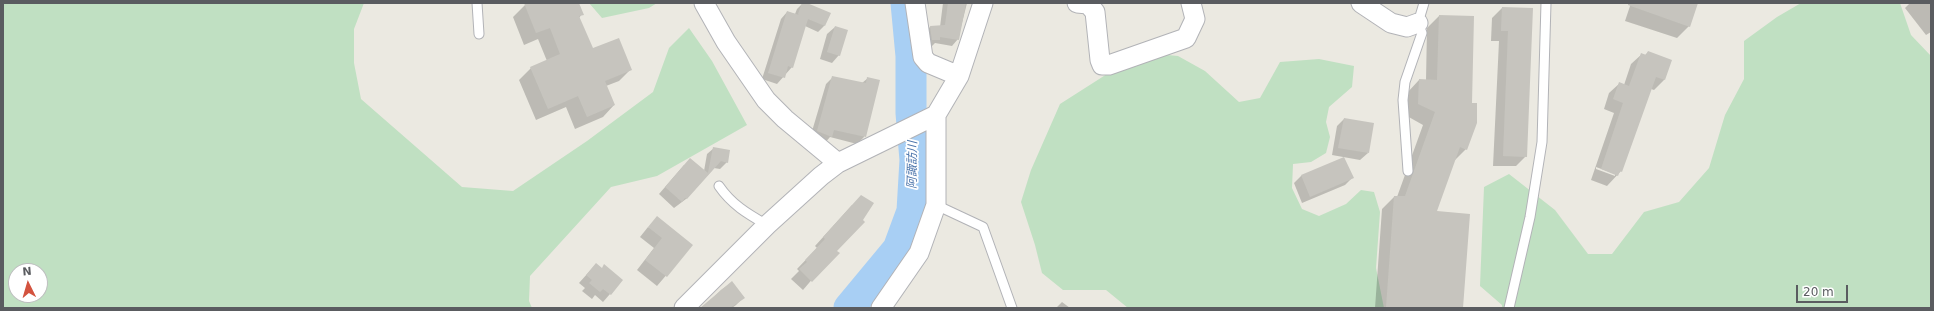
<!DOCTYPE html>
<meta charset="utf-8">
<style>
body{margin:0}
#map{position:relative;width:1934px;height:311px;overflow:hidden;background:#ebe9e1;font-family:"DejaVu Sans",sans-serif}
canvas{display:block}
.frame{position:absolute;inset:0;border:4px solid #5a5c60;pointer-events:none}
.north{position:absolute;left:8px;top:263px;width:40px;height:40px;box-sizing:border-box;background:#fff;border:1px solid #bdbebf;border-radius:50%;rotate:355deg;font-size:11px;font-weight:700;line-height:16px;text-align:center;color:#5a5c60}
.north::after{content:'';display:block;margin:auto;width:14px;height:18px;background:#d3533f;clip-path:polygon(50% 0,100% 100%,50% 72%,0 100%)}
.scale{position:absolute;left:1796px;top:285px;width:52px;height:18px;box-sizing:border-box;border:2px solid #5a5c60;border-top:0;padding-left:5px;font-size:12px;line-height:14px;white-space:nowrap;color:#5a5c60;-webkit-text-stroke:3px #fff;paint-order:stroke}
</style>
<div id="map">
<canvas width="1934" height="311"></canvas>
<div class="frame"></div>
<div class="north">N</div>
<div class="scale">20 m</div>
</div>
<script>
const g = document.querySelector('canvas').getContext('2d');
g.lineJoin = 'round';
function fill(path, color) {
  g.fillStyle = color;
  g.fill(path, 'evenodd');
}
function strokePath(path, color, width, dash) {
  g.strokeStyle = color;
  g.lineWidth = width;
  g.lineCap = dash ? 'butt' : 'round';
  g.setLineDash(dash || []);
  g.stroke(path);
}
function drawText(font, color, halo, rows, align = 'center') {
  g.font = font + ' "DejaVu Sans","Noto Sans JP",sans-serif';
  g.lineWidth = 3.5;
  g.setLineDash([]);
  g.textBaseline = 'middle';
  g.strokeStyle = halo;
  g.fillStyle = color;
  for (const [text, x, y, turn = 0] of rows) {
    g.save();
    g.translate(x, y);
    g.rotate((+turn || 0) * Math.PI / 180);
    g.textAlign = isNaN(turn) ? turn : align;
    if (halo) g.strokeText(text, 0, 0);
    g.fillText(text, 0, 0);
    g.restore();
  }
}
fill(new Path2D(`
 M3,3H364L354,29V63L361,99L462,187L513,191L587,141L653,92L669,48L689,28L712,61L747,125L657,176L611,187L530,276L529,301L532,308H3ZM16,271H40V295H16Z
 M589,3H657L649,8L602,18Z
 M1801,3H1900L1911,35L1931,56V308H1502V305L1480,286L1484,187L1509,174L1555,210L1588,254H1612L1644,212L1679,202L1709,168L1725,115L1744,79V41L1777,17Z
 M1157,54L1178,56L1205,71L1239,102L1260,98L1280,62L1319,59L1354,66L1352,87L1329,107L1326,122L1330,137L1326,153L1311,162L1293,164L1292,188L1302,209L1319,216L1346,204L1361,190L1374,192L1380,212L1376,268L1384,308H1128L1106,290H1063L1042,273L1035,245L1021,202L1031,170L1060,104L1118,67Z`), '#c0e0c2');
fill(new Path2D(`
 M531,3H578L582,14L579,18L592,50L631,69L619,81L606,86L614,105L603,117L575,129L566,107L536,120L519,80L531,68L547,61L538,39L524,45L513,17L525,5Z
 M803,3L830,14L824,26L818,32L805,26L792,67L777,84L762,79L781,19L787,12L795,14L797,9Z
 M943,3H967L958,39L952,46L935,43L932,46H926L924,33L930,27H940Z
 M1631,3H1697L1689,26L1677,38L1625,21Z
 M1910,3H1931V32L1926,35L1905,8Z
 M1502,8L1532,9L1526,156L1516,166H1493L1499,41H1491L1492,18Z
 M1439,16L1466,149L1454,161L1436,212L1462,308H1375L1382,209L1394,197H1397L1423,125L1407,116V93L1419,80H1426L1427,28Z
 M835,27L839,55L832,63L820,59L827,34Z
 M1648,52L1671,61L1664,80L1654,90L1651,89L1621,171L1607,186L1591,180L1614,113L1604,109L1609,93L1620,83L1624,85L1631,64L1642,54L1645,55ZM1596,167L1615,174V176L1596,169Z
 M833,77L862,83L868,78L879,81L864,137L857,144L830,137L824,144L810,138L826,84Z
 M1344,119L1368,153L1360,160L1332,155L1337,126Z
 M714,148L727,162L720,169L714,168L686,199L674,208L659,194L684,165L704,171L707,154Z
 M1344,158L1352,178L1345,185L1302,203L1294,183L1301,176Z
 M852,205L862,221L803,290L791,279L799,271L797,269L817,248L815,246Z
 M648,227L692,245L657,286L637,270L654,248L640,237Z
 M596,264L610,294L603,302L595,295L592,299L582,291L585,288L579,283Z
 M732,282L743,298L736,305L732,308H703L721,290Z
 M1062,302L1070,308H1056Z`), '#0003');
strokePath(new Path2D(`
 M849,308L898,249L912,211L915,160L911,113V56L906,3`), '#a8cff4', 31);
fill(new Path2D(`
 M524,3H579L584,15L579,16L593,48L619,38L632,70L605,81L615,105L587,117L578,96L548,109L530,67L560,54L550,28L536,33Z
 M802,3H807L831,13L825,26L808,19L793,68L788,66L785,78L768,73L787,11L799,15L798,14Z
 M948,3H966L959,40L940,37V40H932L930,26L945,25Z
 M1628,3H1698L1690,27L1628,5Z
 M1502,7L1533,8L1527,157L1503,156L1508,31H1501Z
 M1439,15L1474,16L1472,103H1477V123L1467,150L1460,147L1437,211L1470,214L1463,308H1386L1394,196H1405L1435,112L1418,104L1419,79L1437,80Z
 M835,26L848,30L840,56L827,52Z
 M1648,51L1672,60L1665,80L1656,77L1622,172L1620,171L1618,176L1601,169L1623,103L1613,99L1619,82L1629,86L1641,53L1646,55Z
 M832,76L866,83L867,77L880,80L866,137L834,130L832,137L817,131Z
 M1344,118L1374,123L1369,153L1338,148Z
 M713,147L730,150L728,163L721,161L687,199L685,198L682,202L665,187L690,158L708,173Z
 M1344,157L1354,178L1310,197L1301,175Z
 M861,195L874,203L863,220L865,222L837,251L840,253L812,282L799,269L807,262L805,260L825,239L823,237Z
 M657,216L693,245L667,277L645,260L662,238L648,227Z
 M596,263L602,268L604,264L623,280L611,295L603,289L600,292L589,283L592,280L586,275Z
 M732,281L745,298L730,308H700Z`), '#c6c4be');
const service = new Path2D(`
 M477,3L479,34
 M1408,171L1403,100L1405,82L1422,33L1418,23L1424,3
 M719,186C732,205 748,214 767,225
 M936,205L983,227L1012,308
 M1509,308L1530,217L1542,142L1546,3`);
const minor = new Path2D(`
 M704,3L726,42L766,100L785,119L838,163
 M915,3L923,57L928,63L959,76
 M1077,3L1088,4L1095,12L1100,60L1102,65H1109L1186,38L1195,19L1191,3
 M1361,3L1391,23L1407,27L1418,23
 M684,308L767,225L821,176L838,163L936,115L959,76L983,3
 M881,308L919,253L936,205V115`);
strokePath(service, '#b2b3b7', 11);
strokePath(minor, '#b2b3b7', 21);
strokePath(service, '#fff', 9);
strokePath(minor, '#fff', 19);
drawText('italic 12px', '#4c75ab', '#fff', [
 ["阿諏訪川",913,165,-89]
]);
</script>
